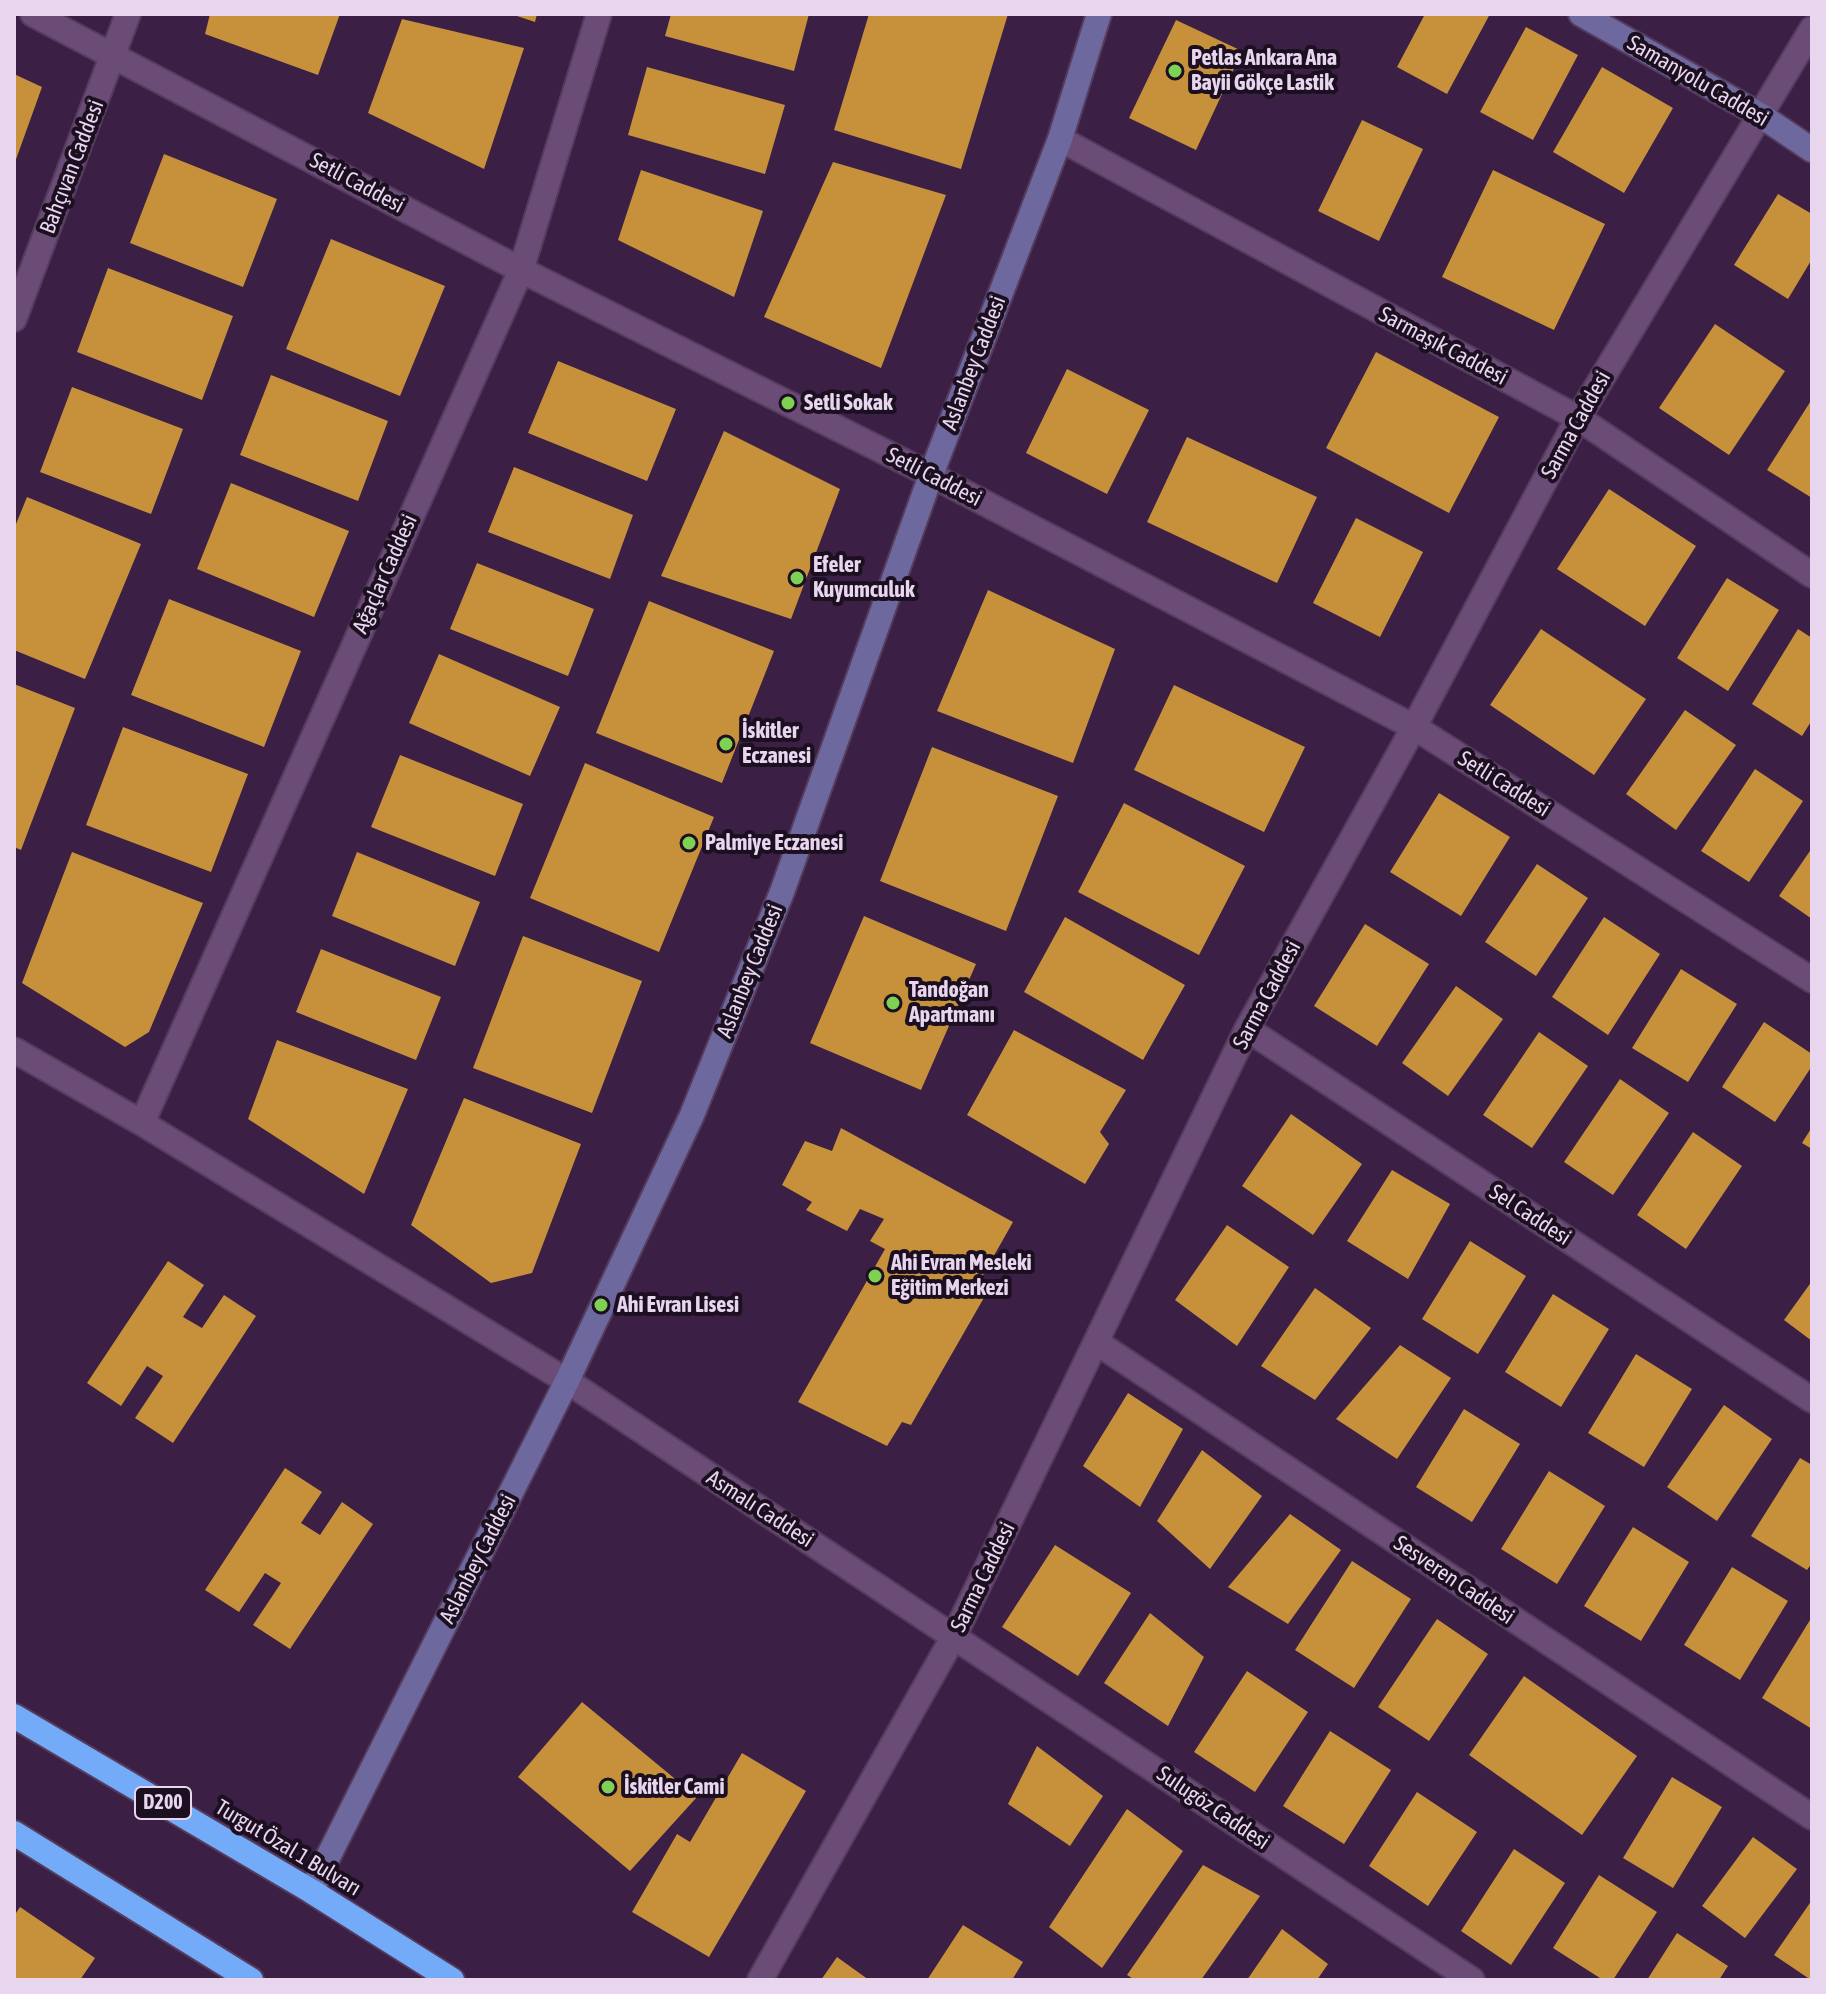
<!DOCTYPE html>
<meta charset="utf-8">
<style>
body{margin:0}
#map{position:relative;width:1826px;height:1994px;overflow:hidden;background:#3b1f45;font-family:"Asap Condensed",sans-serif}
canvas{display:block}
.frame{position:absolute;inset:0;border:16px solid #e8d6ef;pointer-events:none}
</style>
<div id="map">
<canvas width="1826" height="1994"></canvas>
<div class="frame"></div>
</div>
<script>
const g = document.querySelector('canvas').getContext('2d');
g.lineJoin = 'round';
function fill(path, color) {
  g.fillStyle = color;
  g.fill(path, 'evenodd');
}
function strokePath(path, color, width, dash) {
  g.strokeStyle = color;
  g.lineWidth = width;
  g.lineCap = dash ? 'butt' : 'round';
  g.setLineDash(dash || []);
  g.stroke(path);
}
function drawText(font, color, halo, rows, align = 'center') {
  g.font = font + ' "Asap Condensed",sans-serif';
  g.lineWidth = 8;
  g.setLineDash([]);
  g.textBaseline = 'middle';
  g.strokeStyle = halo;
  g.fillStyle = color;
  for (const [text, x, y, turn = 0] of rows) {
    g.save();
    g.translate(x, y);
    g.rotate((+turn || 0) * Math.PI / 180);
    g.textAlign = isNaN(turn) ? turn : align;
    if (halo) g.strokeText(text, 0, 0);
    g.fillText(text, 0, 0);
    g.restore();
  }
}
fill(new Path2D(`
 M210,14H340L318,75L205,34Z
 M511,14H537L535,22Z
 M671,14H809L794,71L665,36Z
 M869,14H1008L961,169L834,130Z
 M1425,14H1490L1447,94L1397,67Z
 M402,19L524,48L484,169L368,113Z
 M1176,20L1242,51L1196,150L1129,118Z
 M1526,27L1578,55L1533,140L1480,112Z
 M647,67L785,105L765,174L628,135Z
 M1602,67L1673,108L1624,193L1553,152Z
 M14,74L42,87L14,165Z
 M1362,120L1423,149L1379,241L1318,211Z
 M164,154L277,199L243,287L130,243Z
 M833,162L946,195L881,368L764,317Z
 M641,170L763,211L734,297L618,240Z
 M1493,170L1605,224L1554,330L1442,277Z
 M1778,194L1812,214V259L1788,299L1734,265Z
 M331,239L445,286L400,396L286,349Z
 M108,268L233,316L202,400L77,352Z
 M1715,324L1785,371L1729,455L1659,408Z
 M1376,352L1499,417L1449,513L1326,448Z
 M558,361L676,409L647,481L528,433Z
 M1067,369L1149,410L1107,494L1026,453Z
 M271,375L388,421L358,501L240,455Z
 M72,387L183,429L151,514L40,472Z
 M1812,399V498L1767,470Z
 M724,431L840,489L791,619L661,576Z
 M1187,437L1317,497L1277,583L1147,522Z
 M514,467L633,515L610,579L488,532Z
 M231,483L349,531L314,617L197,569Z
 M1609,489L1696,546L1645,626L1557,569Z
 M27,497L141,544L85,679L14,650V529Z
 M1356,518L1423,552L1380,637L1313,603Z
 M477,563L594,609L568,676L450,629Z
 M1727,578L1779,610L1728,691L1677,658Z
 M988,590L1115,649L1073,763L937,711Z
 M169,599L301,651L264,747L131,695Z
 M649,601L774,651L722,783L596,733Z
 M1541,629L1646,699L1594,775L1490,705Z
 M1798,629L1812,638V720L1802,736L1752,704Z
 M439,654L560,707L530,776L409,723Z
 M14,684L75,708L21,850L14,847Z
 M1174,685L1305,747L1264,832L1134,770Z
 M1685,710L1736,745L1676,830L1626,794Z
 M123,727L248,774L211,872L86,825Z
 M932,747L1058,796L1006,931L880,881Z
 M400,755L523,804L495,876L371,827Z
 M585,763L714,817L659,952L530,898Z
 M1755,769L1803,801L1749,882L1701,851Z
 M1439,793L1510,837L1461,916L1390,872Z
 M1124,803L1245,866L1199,955L1078,892Z
 M1812,848V919L1779,896Z
 M72,852L203,903L149,1032L125,1047L22,983Z
 M357,852L480,902L455,966L332,916Z
 M1537,864L1588,898L1536,976L1485,942Z
 M864,916L976,964L921,1090L810,1043Z
 M1065,917L1185,985L1143,1060L1024,992Z
 M1604,917L1660,954L1608,1035L1552,997Z
 M1365,924L1429,964L1377,1046L1314,1006Z
 M523,936L642,981L592,1113L473,1068Z
 M321,949L441,997L416,1060L296,1012Z
 M1681,969L1737,1004L1688,1082L1632,1048Z
 M1456,986L1503,1019L1448,1096L1402,1063Z
 M1764,1022L1812,1054V1066L1775,1122L1722,1087Z
 M1014,1030L1126,1090L1100,1132L1109,1144L1085,1184L967,1115Z
 M1539,1032L1588,1066L1532,1148L1483,1115Z
 M277,1040L408,1089L364,1194L248,1119Z
 M1620,1079L1669,1113L1613,1195L1564,1162Z
 M464,1098L581,1144L532,1273L491,1283L411,1225Z
 M1291,1114L1362,1164L1313,1235L1242,1186Z
 M1812,1127V1149L1802,1143Z
 M841,1128L1013,1222L974,1291L985,1296L911,1425L902,1422L887,1446L798,1402L885,1249L870,1241L884,1219L860,1209L847,1231L806,1210L812,1202L782,1185L805,1141L832,1151Z
 M1693,1132L1742,1166L1686,1249L1637,1215Z
 M1392,1170L1450,1204L1408,1279L1347,1241Z
 M1227,1225L1289,1267L1237,1346L1175,1300Z
 M1470,1241L1526,1276L1478,1354L1422,1319Z
 M168,1261L204,1285L183,1317L202,1328L224,1295L256,1316L173,1443L135,1418L163,1376L147,1366L121,1406L87,1383Z
 M1812,1281V1341L1784,1320Z
 M1315,1288L1371,1328L1315,1400L1261,1366Z
 M1553,1294L1609,1329L1561,1407L1505,1372Z
 M1400,1345L1451,1378L1397,1459L1336,1419Z
 M1636,1354L1692,1389L1644,1467L1588,1433Z
 M1128,1393L1183,1429L1140,1507L1083,1466Z
 M1724,1405L1772,1439L1717,1521L1667,1487Z
 M1464,1409L1520,1444L1472,1522L1416,1487Z
 M1202,1450L1262,1496L1210,1569L1157,1521Z
 M1800,1458L1812,1465V1563L1807,1570L1751,1536Z
 M285,1468L322,1492L301,1523L320,1535L342,1502L373,1524L290,1649L253,1625L281,1583L265,1573L239,1612L205,1590Z
 M1549,1471L1605,1506L1557,1584L1501,1549Z
 M1290,1514L1341,1550L1288,1624L1228,1587Z
 M1633,1527L1689,1562L1641,1641L1584,1606Z
 M1055,1545L1131,1593L1078,1676L1002,1627Z
 M1352,1561L1411,1599L1354,1688L1295,1650Z
 M1732,1567L1788,1601L1740,1680L1684,1645Z
 M1150,1613L1204,1657L1168,1726L1104,1683Z
 M1437,1619L1488,1654L1429,1741L1378,1707Z
 M1810,1620L1812,1621V1729L1762,1698Z
 M1247,1671L1308,1712L1255,1792L1194,1752Z
 M1524,1676L1637,1756L1582,1835L1469,1755Z
 M582,1702L697,1797L630,1871L518,1777Z
 M1330,1731L1391,1770L1344,1844L1283,1806Z
 M1037,1746L1103,1796L1070,1846L1008,1804Z
 M742,1753L806,1791L709,1957L632,1912L677,1834L690,1842Z
 M1672,1777L1722,1807L1673,1888L1623,1858Z
 M1417,1792L1477,1832L1428,1906L1369,1866Z
 M1127,1809L1183,1851L1102,1968L1049,1927Z
 M1753,1837L1797,1869L1745,1938L1702,1906Z
 M1514,1849L1565,1883L1511,1965L1461,1931Z
 M1203,1865L1260,1896L1201,1980H1135L1127,1975Z
 M1599,1875L1657,1912L1613,1980H1603L1553,1948Z
 M1812,1900V1980H1811L1774,1955Z
 M20,1907L95,1958L80,1980H14V1916Z
 M963,1925L1023,1962L1012,1980H927Z
 M1282,1929L1328,1964L1317,1980H1247Z
 M1677,1933L1728,1966L1719,1980H1647Z
 M837,1957L869,1980H821Z`), '#c6913a');
const street = new Path2D(`
 M33,14L521,270L931,475L1414,727L1812,980
 M1060,139L1578,418L1812,575
 M14,319L128,14
 M1247,1029L1812,1400
 M14,1050L142,1123L567,1381L1472,1980
 M142,1123L521,270L599,14
 M1096,1342L1812,1817
 M760,1980L954,1636L1247,1029L1414,727L1578,418L1812,29`);
const secondary = new Path2D(`
 M1581,14L1760,115L1812,150
 M311,1891L567,1381L692,1115L782,892L931,475L1060,139L1099,14`);
const highway = new Path2D(`
 M14,1716L311,1891L452,1980
 M14,1833L251,1980`);
strokePath(street, '#553c5e', 28);
strokePath(secondary, '#553c5e', 28);
strokePath(highway, '#553c5e', 28);
strokePath(street, '#6b4c76', 24);
strokePath(secondary, '#6d689d', 24);
strokePath(highway, '#73abf9', 24);
for (const [x, y, r, color] of [
 [1175,71,8,"#7ed153"],
 [788,403,8,"#7ed153"],
 [797,578,8,"#7ed153"],
 [726,744,8,"#7ed153"],
 [689,843,8,"#7ed153"],
 [893,1003,8,"#7ed153"],
 [875,1276,8,"#7ed153"],
 [601,1305,8,"#7ed153"],
 [608,1787,8,"#7ed153"]
]) {
  const dot = new Path2D();
  dot.arc(x, y, r, 0, 2 * Math.PI);
  g.fillStyle = color;
  g.fill(dot);
  strokePath(dot, '#1b0f20', 3);
}
for (const [x, y, w] of [
 [163,1803,56]
]) {
  const box = new Path2D();
  box.roundRect(x - w / 2, y - 16, w, 32, 6);
  g.fillStyle = '#1b0f20';
  g.fill(box);
  strokePath(box, '#e8d6ef', 2);
}
drawText('bold 20px', '#e8d6ef', null, [
 ["D200",163,1803]
]);
drawText('bold 22px', '#e8d6ef', '#1b0f20', [
 ["Petlas Ankara Ana",1191,58],
 ["Bayii Gökçe Lastik",1191,83],
 ["Setli Sokak",804,403],
 ["Efeler",813,565],
 ["Kuyumculuk",813,590],
 ["İskitler",742,731],
 ["Eczanesi",742,756],
 ["Palmiye Eczanesi",705,843],
 ["Tandoğan",909,990],
 ["Apartmanı",909,1015],
 ["Ahi Evran Mesleki",891,1263],
 ["Eğitim Merkezi",891,1288],
 ["Ahi Evran Lisesi",617,1305],
 ["İskitler Cami",624,1787]
], 'left');
drawText('22px', '#e8d6ef', '#1b0f20', [
 ["Samanyolu Caddesi",1698,81,30],
 ["Bahçıvan Caddesi",72,167,-69],
 ["Setli Caddesi",357,183,28],
 ["Sarmaşık Caddesi",1443,346,28],
 ["Aslanbey Caddesi",974,363,-69],
 ["Sarma Caddesi",1576,425,-61],
 ["Setli Caddesi",934,477,27],
 ["Ağaçlar Caddesi",385,574,-66],
 ["Setli Caddesi",1504,784,32],
 ["Aslanbey Caddesi",750,971,-68],
 ["Sarma Caddesi",1267,995,-62],
 ["Sel Caddesi",1530,1215,33],
 ["Asmalı Caddesi",760,1509,33],
 ["Aslanbey Caddesi",478,1559,-63],
 ["Sarma Caddesi",983,1577,-64],
 ["Sesveren Caddesi",1454,1580,34],
 ["Sulugöz Caddesi",1213,1808,34],
 ["Turgut Özal 1 Bulvarı",288,1848,31]
]);
</script>
